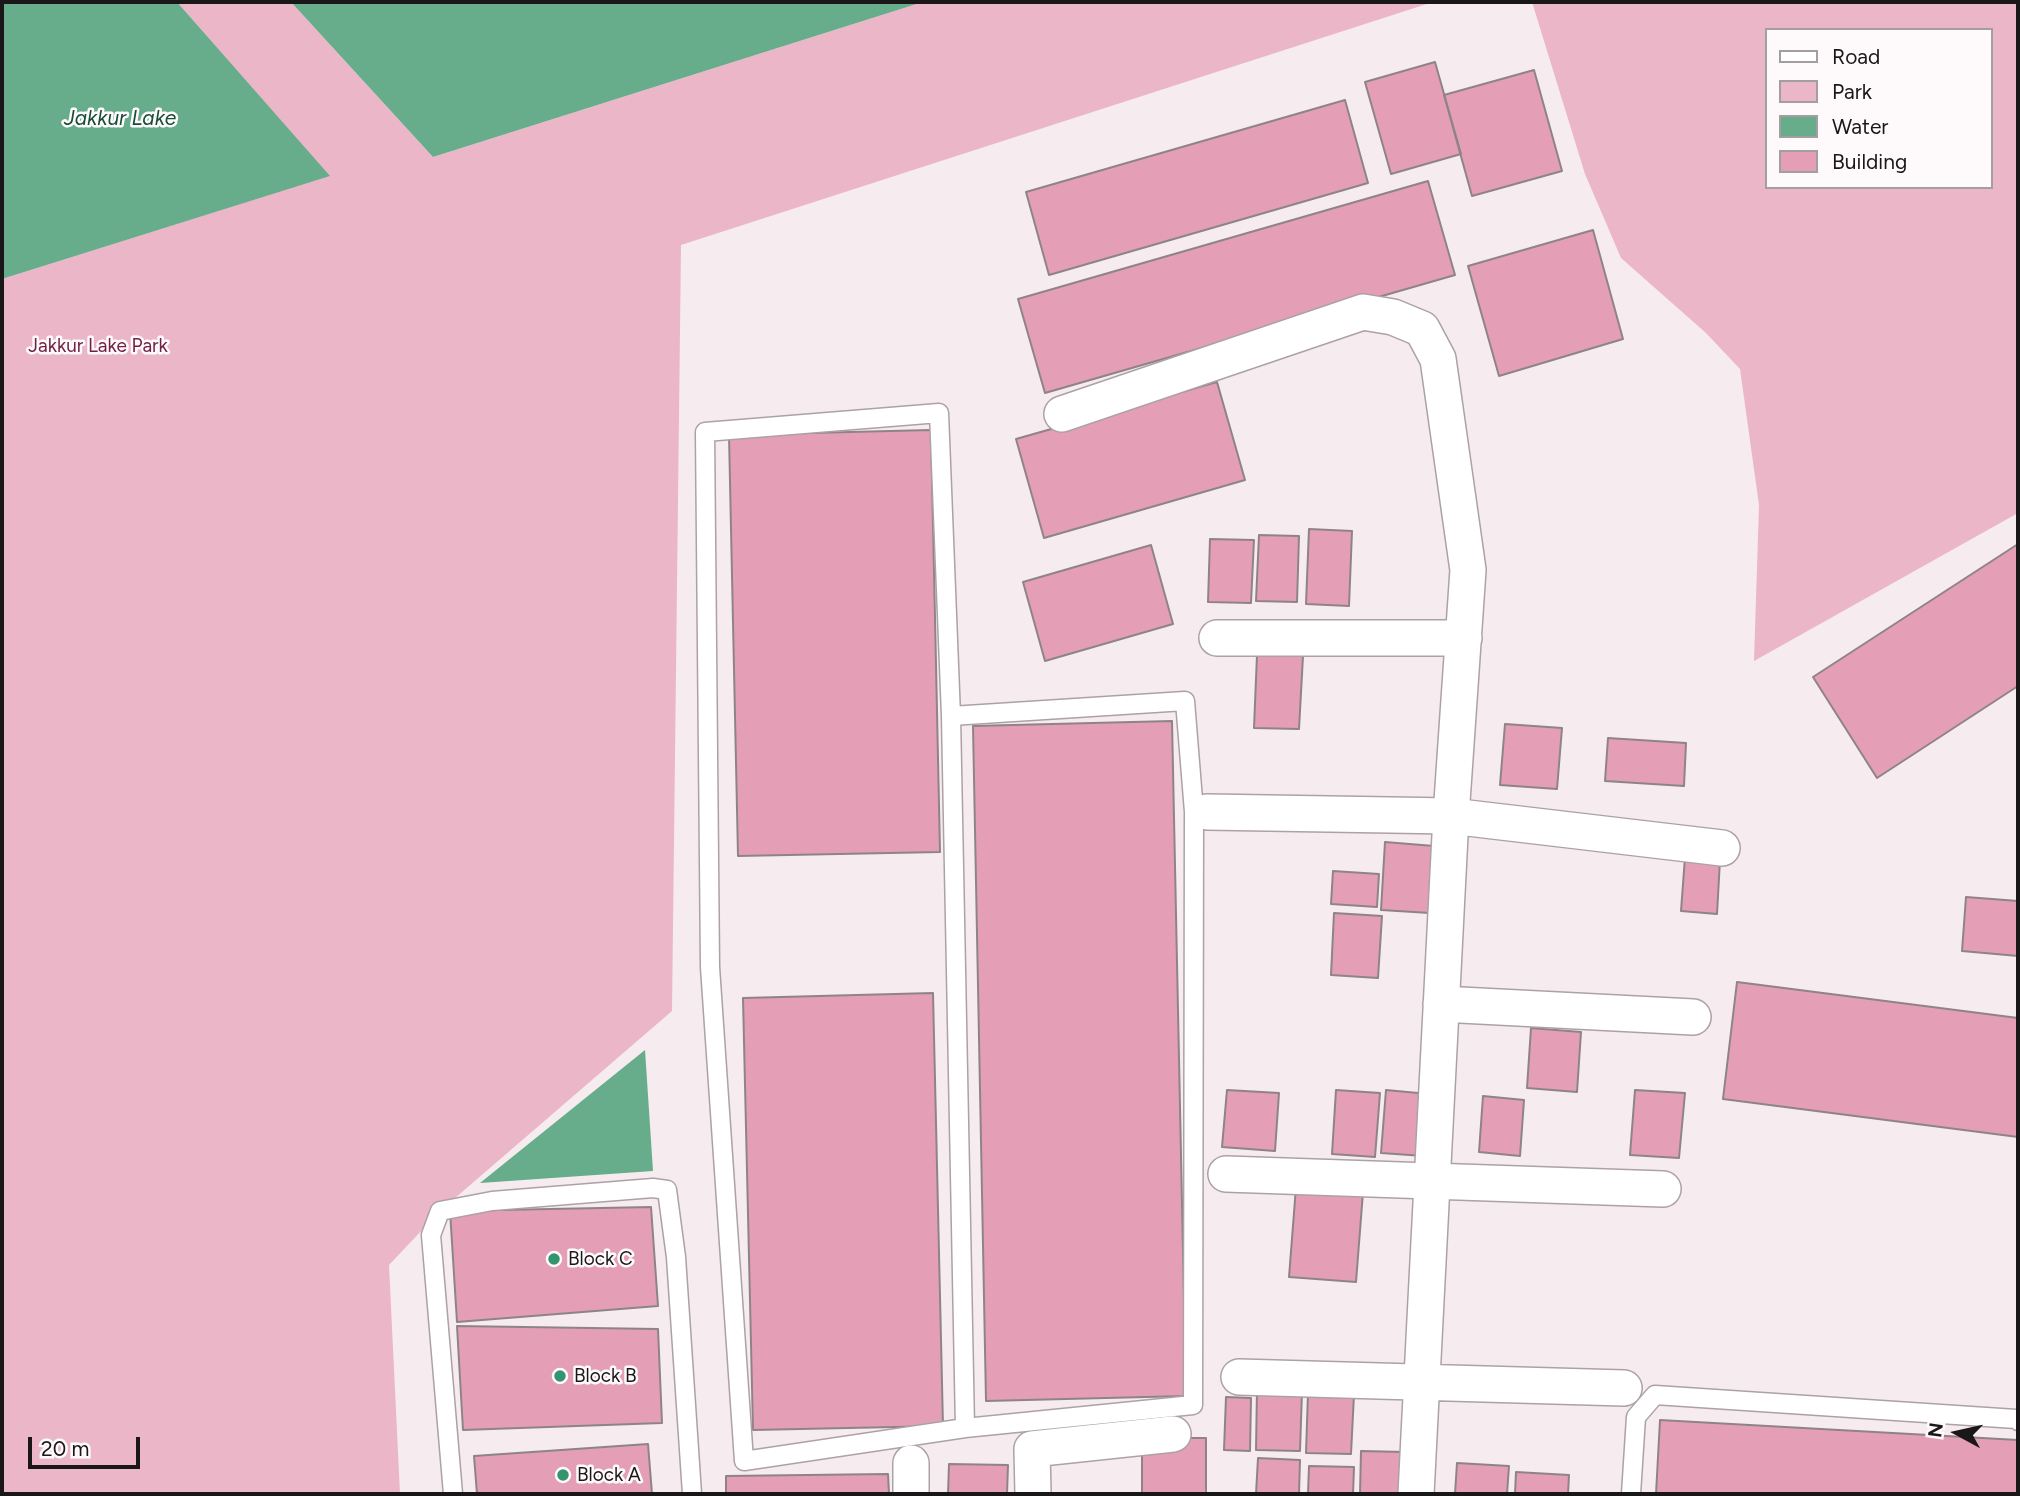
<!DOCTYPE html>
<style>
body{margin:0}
#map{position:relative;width:2020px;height:1496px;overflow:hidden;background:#f6ebee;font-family:Figtree,sans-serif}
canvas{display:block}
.frame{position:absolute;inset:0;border:4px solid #1a1718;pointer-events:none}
.legend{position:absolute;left:1765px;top:28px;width:228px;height:161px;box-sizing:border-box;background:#fefafb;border:2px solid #a39fa0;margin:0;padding:9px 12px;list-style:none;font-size:21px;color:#1a1718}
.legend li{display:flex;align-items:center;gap:14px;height:35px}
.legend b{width:35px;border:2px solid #a39fa0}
.north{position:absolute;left:1922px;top:1398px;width:70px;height:70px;-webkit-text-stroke:5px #fefafb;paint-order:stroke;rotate:278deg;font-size:19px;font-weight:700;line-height:28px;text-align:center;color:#1a1718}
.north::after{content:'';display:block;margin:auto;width:24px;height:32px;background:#1a1718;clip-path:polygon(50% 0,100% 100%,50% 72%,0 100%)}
.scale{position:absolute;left:28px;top:1437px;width:112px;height:32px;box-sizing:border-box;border:4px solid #1a1718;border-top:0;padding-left:9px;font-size:21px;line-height:24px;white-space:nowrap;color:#1a1718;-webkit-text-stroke:5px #fefafb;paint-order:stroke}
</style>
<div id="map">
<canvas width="2020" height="1496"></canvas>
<div class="frame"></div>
<ul class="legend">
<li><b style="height:9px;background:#fff"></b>Road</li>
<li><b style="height:19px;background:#ebb7c8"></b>Park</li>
<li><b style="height:19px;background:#67ad8c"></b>Water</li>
<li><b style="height:19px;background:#e49fb6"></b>Building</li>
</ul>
<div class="north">N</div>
<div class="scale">20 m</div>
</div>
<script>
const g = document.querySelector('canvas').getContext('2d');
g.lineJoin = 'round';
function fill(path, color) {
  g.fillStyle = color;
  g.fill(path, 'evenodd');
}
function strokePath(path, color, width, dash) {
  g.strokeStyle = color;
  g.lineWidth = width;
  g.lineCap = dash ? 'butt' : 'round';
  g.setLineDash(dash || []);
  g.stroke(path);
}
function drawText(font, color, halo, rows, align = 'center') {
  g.font = font + ' Figtree,sans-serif';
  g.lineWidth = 5;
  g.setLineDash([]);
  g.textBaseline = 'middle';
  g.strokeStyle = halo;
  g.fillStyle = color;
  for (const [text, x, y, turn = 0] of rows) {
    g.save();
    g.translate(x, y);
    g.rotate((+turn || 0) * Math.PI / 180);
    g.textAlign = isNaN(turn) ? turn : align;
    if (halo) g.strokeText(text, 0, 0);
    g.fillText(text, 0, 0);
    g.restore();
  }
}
fill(new Path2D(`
 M177,2H291L433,157L923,2H1433L681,245L672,1011L440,1211L389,1265L400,1494H2V279L329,176Z
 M1532,2H2018V513L1754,661L1759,505L1740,369L1706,333L1621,258L1585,174ZM1766,30H1990V187H1766Z`), '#ebb7c8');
fill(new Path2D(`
 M2,2H177L330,176L2,279Z
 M291,2H923L433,157Z
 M645,1050L653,1171L480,1183Z`), '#67ad8c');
const building = new Path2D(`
 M1435,62L1461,154L1391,174L1365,82Z
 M1534,70L1562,171L1472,196L1444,95Z
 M1345,100L1368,183L1049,275L1026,192Z
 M1428,181L1455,275L1045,393L1018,299Z
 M1593,230L1623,339L1499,376L1468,266Z
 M1217,382L1245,480L1044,538L1016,439Z
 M931,430L940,852L738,856L729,435Z
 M1309,529L1352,531L1349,606L1306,604Z
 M1259,535L1299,536L1297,602L1256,601Z
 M1210,539L1254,540L1251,603L1208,602Z
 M2018,544V686L1877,778L1813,677Z
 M1151,545L1173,624L1045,661L1023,582Z
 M1257,655L1303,656L1299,729L1254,728Z
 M1172,721L1186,1396L986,1401L973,726Z
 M1505,724L1562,728L1557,789L1500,785Z
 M1608,738L1686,743L1684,786L1605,781Z
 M1385,842L1434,846L1430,913L1381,910Z
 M1685,857L1720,860L1717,914L1681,911Z
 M1333,871L1379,874L1377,907L1331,904Z
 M1966,897L2018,901V956L1962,951Z
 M1334,913L1382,916L1378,978L1331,975Z
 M1737,982L2018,1018V1137L1723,1099Z
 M933,993L943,1426L753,1430L743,998Z
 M1531,1028L1581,1032L1577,1092L1527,1088Z
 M1227,1090L1279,1093L1275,1151L1222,1147Z
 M1336,1090L1380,1093L1375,1157L1332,1154Z
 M1386,1090L1429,1094L1424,1156L1381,1153Z
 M1635,1090L1685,1093L1679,1158L1630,1155Z
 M1483,1096L1524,1100L1520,1156L1479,1152Z
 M1296,1187L1363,1192L1356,1282L1289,1277Z
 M651,1207L658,1306L457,1322L450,1211Z
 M457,1326L658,1329L662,1423L463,1430Z
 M1257,1389L1302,1391L1300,1451L1256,1450Z
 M1308,1393L1354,1394L1351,1454L1306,1453Z
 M1226,1397L1251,1398L1250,1451L1224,1450Z
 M1660,1420L2018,1440V1494H1656Z
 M1142,1438H1206V1494H1142Z
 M648,1444L652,1494H477L474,1456Z
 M1361,1451L1405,1452L1404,1494H1360Z
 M1258,1458L1300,1460L1299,1494H1256Z
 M1457,1463L1509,1466L1507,1494H1455Z
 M949,1464L1008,1465L1007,1494H948Z
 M1309,1466L1354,1467L1353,1494H1308Z
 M1516,1472L1569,1475L1568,1494H1515Z
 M888,1474L889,1494H726V1476Z`);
fill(building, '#e49fb6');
strokePath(building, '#8e8487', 2);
const service = new Path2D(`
 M951,716L965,1428
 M1194,812L1193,1405L965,1428L744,1461L710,967L705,432L939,413L951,716L1185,701L1194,812H1207
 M453,1494L431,1235L440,1211L492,1201L653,1188L667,1190L676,1257L692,1494
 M1631,1494L1636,1417L1655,1395L2016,1419L2018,1421`);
const minor = new Path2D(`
 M1062,414L1363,312L1393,317L1422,329L1438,359L1468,570L1451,816L1416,1494
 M1217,638H1464
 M1207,812L1451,816L1722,848
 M1441,1004L1693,1017
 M1226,1174L1663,1189
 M1239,1377L1624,1388
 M911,1463V1494
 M1033,1494L1032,1449L1173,1434`);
strokePath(service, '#aca2a5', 21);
strokePath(minor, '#aca2a5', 38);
strokePath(service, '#fff', 18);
strokePath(minor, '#fff', 35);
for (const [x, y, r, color] of [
 [554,1259,7,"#34946d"],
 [560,1376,7,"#34946d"],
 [563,1475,7,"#34946d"]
]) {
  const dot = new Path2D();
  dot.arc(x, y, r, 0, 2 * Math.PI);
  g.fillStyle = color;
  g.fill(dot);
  strokePath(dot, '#fefafb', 2.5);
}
drawText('19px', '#712244', '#fefafb', [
 ["Jakkur Lake Park",98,346]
]);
drawText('19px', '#1a1718', '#fefafb', [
 ["Block C",568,1259],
 ["Block B",574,1376],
 ["Block A",577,1475]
], 'left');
drawText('italic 21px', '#154d37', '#fefafb', [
 ["Jakkur Lake",120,119]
]);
</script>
